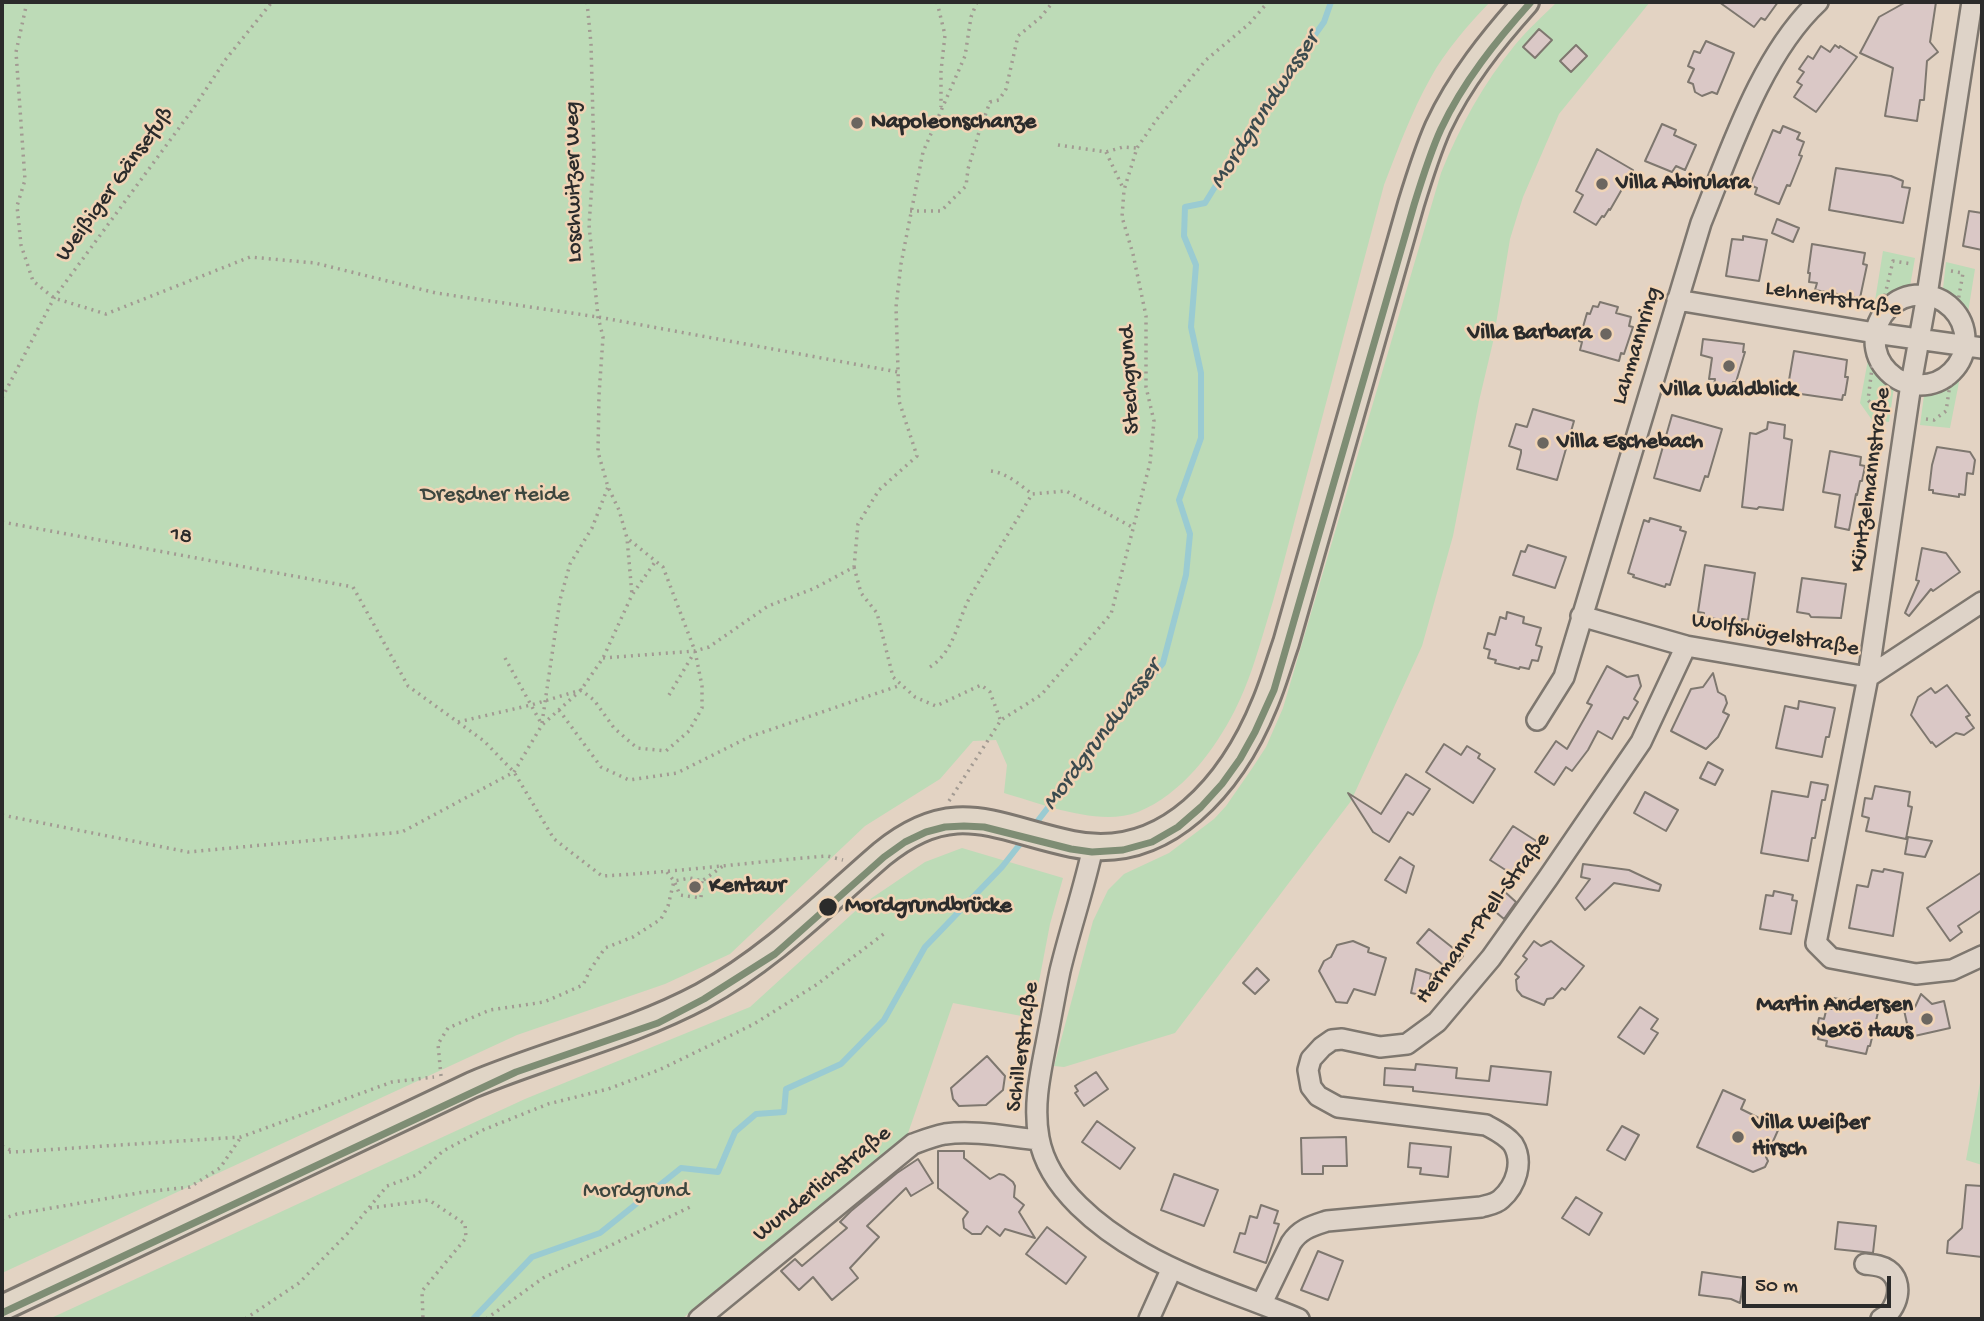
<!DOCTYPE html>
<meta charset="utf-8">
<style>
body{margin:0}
#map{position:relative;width:1984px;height:1321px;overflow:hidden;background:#e3d3c3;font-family:"Gochi Hand",sans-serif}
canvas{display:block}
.frame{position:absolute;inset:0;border:4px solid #2b2b2b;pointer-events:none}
.scale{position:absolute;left:1742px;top:1276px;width:149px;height:32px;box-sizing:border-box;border:4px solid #2b2b2b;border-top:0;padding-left:9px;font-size:21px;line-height:24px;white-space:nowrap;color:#2b2b2b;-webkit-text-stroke:5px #f0d4b6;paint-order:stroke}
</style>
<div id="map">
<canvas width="1984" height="1321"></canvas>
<div class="frame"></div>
<div class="scale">50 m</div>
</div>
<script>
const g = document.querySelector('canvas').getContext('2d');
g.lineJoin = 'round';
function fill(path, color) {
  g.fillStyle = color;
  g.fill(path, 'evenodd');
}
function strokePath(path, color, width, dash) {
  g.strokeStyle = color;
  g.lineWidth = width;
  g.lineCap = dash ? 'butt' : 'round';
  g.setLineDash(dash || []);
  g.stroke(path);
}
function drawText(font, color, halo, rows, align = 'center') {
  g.font = font + ' "Gochi Hand",sans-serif';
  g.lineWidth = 5;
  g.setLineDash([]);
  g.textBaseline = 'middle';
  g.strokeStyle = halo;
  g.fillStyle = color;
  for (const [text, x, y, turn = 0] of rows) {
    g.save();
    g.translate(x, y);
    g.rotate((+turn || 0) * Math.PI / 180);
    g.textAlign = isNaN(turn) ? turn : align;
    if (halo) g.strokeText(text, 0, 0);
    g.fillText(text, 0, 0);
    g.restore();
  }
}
fill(new Path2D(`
 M2,2H1490C1468,25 1445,51 1430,79C1411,113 1398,149 1384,185C1355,293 1327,400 1298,508C1287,549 1277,590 1264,631C1256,658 1248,684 1235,710C1214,751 1182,794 1138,812C1099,827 1042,804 1004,793L1007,765L996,740L973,741L940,779L865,826L730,954L665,984L517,1035L2,1273Z
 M1557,2H1650L1559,114L1523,197L1510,239L1493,342L1479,401L1453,536L1422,646L1351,801L1175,1033L1064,1067L1054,1066L1093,921L1108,890L1124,874L1169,853L1214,819L1226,806L1253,767L1266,747L1283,708L1441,173C1460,126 1483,84 1515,45C1527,30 1543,16 1557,2Z
 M1883,251L1915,258L1909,292L1890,301L1878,313H1873Z
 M1946,262L1975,269L1966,325L1960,314L1942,297Z
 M1870,349L1885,373L1895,380L1889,422L1872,420L1860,403Z
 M1962,367L1950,428L1920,425L1925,388L1936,386Z
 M962,848L1063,878L1050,924L1032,1018L953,1003L906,1139L720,1287L682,1319H49L525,1099L750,1007L863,904L925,862Z
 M1982,1072V1165L1966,1160Z`), '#bddbb7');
strokePath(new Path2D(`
 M1033,827L1084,761L1163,663L1186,575L1190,534L1179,500L1201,438V373L1191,327L1196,265L1184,236L1185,207L1205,203L1270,98L1324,22L1331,2
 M473,1319L532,1257L600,1233L681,1168L718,1172L735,1132L756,1114L784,1112L786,1089L841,1064L884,1020L925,947L1002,867L1024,839`), '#9acbd2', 6);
const building = new Path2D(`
 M1719,2H1778L1765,20L1761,18L1754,27Z
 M1906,2H1936L1930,42L1938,52L1927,61L1924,100H1920L1917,121L1885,116L1893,68L1860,53L1879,17Z
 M1539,29L1552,40L1535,58L1523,47Z
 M1706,41L1734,53L1717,94L1712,92L1702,96L1695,92L1693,84L1688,82L1694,69L1688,66L1694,51L1700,53Z
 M1576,45L1587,56L1571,72L1560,61Z
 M1835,45L1839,48L1840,46L1857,57L1816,112L1794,97L1802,85L1797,82L1804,72L1799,69L1808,56L1813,59L1821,46L1830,52Z
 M1662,124L1676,130L1674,135L1696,145L1685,170L1676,166L1672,172L1645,161Z
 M1783,126L1800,133L1797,139L1804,142L1799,155L1802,156L1790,186L1787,185L1779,204L1755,194L1757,188L1750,185L1773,130L1780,133Z
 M1597,149L1633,170L1610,210L1609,209L1604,217L1602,216L1596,225L1574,212L1583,195L1576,191Z
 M1836,168L1891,176L1903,181L1902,187L1910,188L1903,223L1829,210Z
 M1969,211L1982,213V250L1963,246Z
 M1777,219L1799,228L1793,242L1772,233Z
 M1743,236L1767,240L1759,281L1726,276L1732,239L1743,240Z
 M1812,244L1865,253L1863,264L1867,265L1860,298L1815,290L1817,283L1809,282L1810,273H1808Z
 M1600,302L1618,307L1616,313L1631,317L1629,326L1633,327L1624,354L1621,353L1619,361L1580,350L1582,342L1579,341L1587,313L1590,314L1593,306L1598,307Z
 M1703,339L1744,344L1743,352H1745L1736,382H1733L1731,388L1714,386L1715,379H1709L1712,358L1701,355Z
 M1794,351L1847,360L1845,377H1848L1845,395H1843L1842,400L1787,392Z
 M1533,409L1574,421L1557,480L1517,469L1521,453V450L1509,446L1516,424L1527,427Z
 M1672,415L1722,429L1708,477L1705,476L1700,491L1654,478Z
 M1768,422L1785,425L1784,438L1792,440L1783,510L1759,507L1757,509L1742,507L1750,433L1756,434L1767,429Z
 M1937,447L1970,452L1975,460L1973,474L1967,473L1965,495L1959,494V497L1933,493V490H1929L1932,465Z
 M1830,451L1861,457L1860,465L1865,466L1862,481H1860L1857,495L1856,494L1849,530L1835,527L1840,495L1823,492Z
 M1650,518L1681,527L1680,530L1686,532L1670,585L1666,584L1665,587L1633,577L1634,575L1628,573L1644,520L1649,522Z
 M1528,545L1566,557L1555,588L1513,575L1521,551L1525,552Z
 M1922,548L1946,553L1960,572L1933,591L1931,589L1909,616L1905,613L1919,581L1916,580Z
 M1705,565L1755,573L1748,620L1742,619V623L1703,617L1704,613L1698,612Z
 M1802,578L1846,584L1841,618L1811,617L1809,614L1797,612Z
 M1507,612L1524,617L1523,623L1541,628L1536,645L1542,647L1538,661L1532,660L1529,669L1520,667L1519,669L1495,663L1496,660L1488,658L1490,650L1484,648L1488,633L1495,635L1500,617L1506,619Z
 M1607,666L1627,677L1638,675L1641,686L1634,699L1638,702L1628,719L1624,717L1612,739L1598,731L1588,750L1572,771L1566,767L1554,785L1535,772L1556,741L1567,749L1592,705L1587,703Z
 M1713,673L1718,692L1725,696L1727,703L1723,712L1729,715L1718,737L1706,749L1671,731L1691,689L1703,687Z
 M1947,685L1970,715L1966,717L1974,728L1964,735L1956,733L1936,747L1932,742L1931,743L1911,715L1918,697L1931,688L1935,693L1937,692Z
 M1799,701L1835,708L1829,737H1826L1822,757L1776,748L1785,706L1798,709Z
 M1444,744L1461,755L1467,746L1480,754L1478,758L1495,769L1473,803L1426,772Z
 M1708,762L1723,770L1715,785L1700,778Z
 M1406,774L1430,789L1413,815L1408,812L1389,842L1373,832L1348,793L1381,814Z
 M1811,782L1828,785L1825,800H1822L1815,838H1812L1808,861L1761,853L1772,791L1808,797Z
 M1875,786L1910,792L1908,806L1912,807L1906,839L1866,831L1869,818L1862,816L1865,798L1872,799Z
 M1645,792L1678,810L1666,831L1634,813Z
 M1513,826L1541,844L1518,878L1490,860Z
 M1908,837L1932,841L1925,857L1905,854Z
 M1400,857L1414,866L1406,893L1385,880Z
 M1583,864L1629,870L1661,885L1659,891L1614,883L1585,910L1576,898L1590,879L1581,877Z
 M1884,869L1903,873L1893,936L1849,928L1857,885L1868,887L1872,870L1883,872Z
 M1982,872V910L1958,926L1962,932L1950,941L1927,908Z
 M1774,891L1793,895L1792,900L1797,901L1791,934L1760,929L1766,895L1773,896Z
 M1505,892L1516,902L1504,919L1491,908Z
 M1429,929L1463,956L1450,971L1417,943Z
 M1353,941L1369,948L1368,952L1386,958L1375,995L1354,989L1347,1003L1336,1002L1319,971L1324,961L1331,957L1337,945Z
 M1534,941L1541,946L1551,941L1584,966L1565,990L1562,988L1553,998L1547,999L1544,1005L1522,996L1517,990L1516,980L1519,977L1515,974L1527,959L1523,956Z
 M1257,968L1269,980L1255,994L1243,983Z
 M1416,969L1431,974L1427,996L1411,993Z
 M1921,994L1932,1004L1944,1001L1950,1028L1910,1037L1904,1010L1915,1007Z
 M1834,998L1849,1001L1850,999L1879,1008L1870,1046H1868L1866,1054L1826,1046L1827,1041L1818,1039L1819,1034L1816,1033L1819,1018L1824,1019L1827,1007L1832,1009Z
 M1640,1007L1658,1019L1651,1029L1658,1033L1644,1054L1618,1037Z
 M987,1056L1005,1076L1003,1090L986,1105L959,1106L953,1099L951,1088Z
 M1416,1064L1457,1068L1456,1078L1489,1081L1491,1066L1551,1072L1547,1105L1413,1091V1087L1384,1085L1385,1068L1415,1070Z
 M1096,1072L1108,1089L1084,1106L1075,1093L1078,1091L1075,1086Z
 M1723,1090L1745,1100L1741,1109L1779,1128L1766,1157L1768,1161L1765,1167L1753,1172L1697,1147Z
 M1097,1121L1135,1148L1120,1169L1082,1142Z
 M1622,1126L1639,1135L1625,1160L1607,1150Z
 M1346,1137L1347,1166H1323V1174H1302L1301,1138Z
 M1410,1143L1451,1147L1448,1177L1420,1174L1421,1168L1408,1167Z
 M938,1151H964V1158L990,1179L999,1174L1004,1175L1013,1182L1015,1186L1014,1197L1024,1205L1019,1212L1035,1238L1005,1229L1000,1236L987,1226L981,1234H972L964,1228L963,1219L968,1212L938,1188Z
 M918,1159L933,1183L911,1196L906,1188L867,1226L879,1237L850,1268L858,1278L832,1300L813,1277L799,1290L781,1271L795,1259L802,1266L847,1228L840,1222L851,1211L897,1173Z
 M1174,1174L1218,1190L1204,1226L1161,1210Z
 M1966,1185L1982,1186V1257L1947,1253L1948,1241L1962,1228Z
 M1576,1197L1602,1213L1589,1235L1562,1218Z
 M1261,1205L1278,1211L1274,1223L1279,1224L1266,1263L1234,1252L1240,1233L1245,1234L1250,1216L1257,1218Z
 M1838,1222L1876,1226L1873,1253L1835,1249Z
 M1047,1227L1086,1257L1066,1284L1026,1254Z
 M1318,1251L1343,1261L1328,1300L1301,1290Z
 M1702,1272L1744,1278L1740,1303L1731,1299L1699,1295Z`);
fill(building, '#dac8c6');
strokePath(building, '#7e776f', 2);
const minor = new Path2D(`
 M1972,2L1927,295L1911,384L1868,677L1816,943L1831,958L1916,974L1952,970L1982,956
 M1875 340a45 45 0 1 1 90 0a45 45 0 1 1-90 0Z
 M1677,300L1875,333L1982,348
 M1581,616L1686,646L1868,677L1982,602
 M1537,720L1564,677L1701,223C1730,152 1761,55 1818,2
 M1093,847C1084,889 1070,929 1060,971C1055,995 1051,1019 1046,1044C1040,1075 1033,1106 1039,1138C1048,1189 1101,1229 1143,1253C1192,1281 1247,1297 1299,1319
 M1865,1264C1873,1265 1881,1265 1888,1270C1905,1282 1898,1310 1881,1319
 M1262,1303L1291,1243C1300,1229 1312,1226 1327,1221L1481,1207C1488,1205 1496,1204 1501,1199C1516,1186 1524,1162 1513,1144C1506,1135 1495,1130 1486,1125L1338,1107L1318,1096L1311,1087L1308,1070L1311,1059L1322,1047L1332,1040L1342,1039L1380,1047L1407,1044L1437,1022L1491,958L1548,878L1641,742L1686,646
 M699,1319L913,1144C924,1140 934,1136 945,1134C975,1130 1008,1137 1039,1140
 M1149,1319L1172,1268`);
const major = new Path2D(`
 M2,1308L472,1085C548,1053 629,1035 702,996C770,959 824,904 882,854C954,795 995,828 1072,844C1167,864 1233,782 1265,703C1273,684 1279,663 1286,643L1411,204C1419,178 1427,152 1438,127C1460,80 1492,40 1526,2`);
strokePath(minor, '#7e776f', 24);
strokePath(major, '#7e776f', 30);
strokePath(new Path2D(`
 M27,2L16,52L25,180L17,206L21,245L33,281L54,298L106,314L250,257L315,263L436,293L598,317L898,372
 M587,2L591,44L594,157L589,225L598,317L603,337L599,395L598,452L608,487L619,510L627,538L632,595
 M937,2L945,35L941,71V107
 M1058,145L1106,152L1123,147L1137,148
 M1106,152L1123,188
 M910,211H941L966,186L968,169L979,132L990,102L999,100L1006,89L1018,36L1040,18L1053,2
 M1951,271L1963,273L1956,313
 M1880,316L1893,261L1912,264
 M1874,352L1868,400L1878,412L1887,413
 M2,398L54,298L193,109L226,59L272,2
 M1926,419L1934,420L1946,411L1952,371
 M991,471C1007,473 1020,485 1032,494
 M2,522L353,587L408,686L484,741L514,772L554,839L602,876C677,872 752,862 827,856L843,860
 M854,567L861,593L877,613L893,677L915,697L936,706L981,685L990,692L1000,719
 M505,658L541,723
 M603,658L695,651L709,647L768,606L815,588L854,567L858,524L879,490L917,456L899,401L896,307L901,264L923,152L965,56L971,17L977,2
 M930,667C955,651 957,621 970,597C990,562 1012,529 1032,494L1066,491L1132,527
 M669,695L694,653
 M559,710L601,767L629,780L677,773L749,737L901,685
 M458,722L531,705L581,690L594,700L614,728L637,748L666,751L689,731L702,708V686L695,651L663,567L627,538
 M542,723L560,600L570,564L592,528L608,487
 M514,772L542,725L581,690L603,658L632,595L655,562
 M949,801L1001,720L1041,695L1111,614L1150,463L1154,421L1146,387V316L1133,254L1122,217L1124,190L1137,148L1157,119L1206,60L1249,24L1268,2
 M2,815L188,852L402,832L514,772
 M667,872L674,881L690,878L702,881L723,866
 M675,883L680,895L701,898L702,881
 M441,1076L438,1044L448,1028L490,1010L544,1002L583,985L590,970L605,948L633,937L661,919L668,906L674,881
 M2,1146L12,1151
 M2,1152H14L241,1137L392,1082L434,1077
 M370,1208L429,1200L465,1224L466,1238L422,1291L423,1319
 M2,1219L17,1214L144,1192L190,1187L220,1168L241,1137
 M245,1319L299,1283L348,1233L387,1186L417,1175L443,1151L483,1130L548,1104L608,1089L659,1070L754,1024L816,985L885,933
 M486,1319L543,1278L690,1207`), '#a29a92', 3.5, [2, 5]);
strokePath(minor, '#ded3c8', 19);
strokePath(major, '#e0d5c6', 24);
strokePath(new Path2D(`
 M2,1313L516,1072L658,1023L704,999L775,954L884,857L905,842L926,832L945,827L964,826L984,827L1071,849L1092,852L1123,850L1152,842L1178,827L1201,807L1222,784L1240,759L1255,732L1274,690L1414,205C1422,179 1430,153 1441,129C1463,82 1496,41 1531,2`), '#7e8d74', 7);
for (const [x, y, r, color] of [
 [857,123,7,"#6b6660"],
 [1602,184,7,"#6b6660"],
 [1606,334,7,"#6b6660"],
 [1729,366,7,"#6b6660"],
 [1543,443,7,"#6b6660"],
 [695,887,7,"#6b6660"],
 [828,907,10,"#2b2b2b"],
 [1927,1019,7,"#6b6660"],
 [1738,1137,7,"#6b6660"]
]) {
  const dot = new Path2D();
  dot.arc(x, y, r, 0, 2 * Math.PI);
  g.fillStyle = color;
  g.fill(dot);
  strokePath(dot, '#f0d4b6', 2.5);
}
drawText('bold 23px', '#2b2b2b', '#f0d4b6', [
 ["Napoleonschanze",871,123],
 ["Villa Abirulara",1616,184],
 ["Villa Barbara",1592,334,"right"],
 ["Villa Waldblick",1729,391,"center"],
 ["Villa Eschebach",1557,443],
 ["Kentaur",709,887],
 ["Martin Andersen",1913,1006,"right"],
 ["Nexö Haus",1913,1032,"right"],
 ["Villa Weißer",1752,1124],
 ["Hirsch",1752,1150]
], 'left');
drawText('23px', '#2b2b2b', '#f0d4b6', [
 ["Loschwitzer Weg",575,182,-91],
 ["Weißiger Gänsefuß",116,185,-54],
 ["Lehnertstraße",1833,300,9],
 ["Lahmannring",1638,346,-73],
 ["Stechgrund",1131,380,-93],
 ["Küntzelmannstraße",1872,480,-82],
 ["18",181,537,11],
 ["Wolfshügelstraße",1775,636,10],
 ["Hermann-Prell-Straße",1484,919,-53],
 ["Schillerstraße",1024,1047,-82],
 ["Wunderlichstraße",823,1185,-39]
]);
drawText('23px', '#3c463e', '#f0d4b6', [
 ["Dresdner Heide",495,496],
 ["Mordgrund",636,1192]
]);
drawText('bold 23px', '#2b2b2b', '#f0d4b6', [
 ["Mordgrundbrücke",845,907]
], 'left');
drawText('italic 24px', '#3b4a4e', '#f0d4b6', [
 ["Mordgrundwasser",1266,111,-57],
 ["Mordgrundwasser",1103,736,-53]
]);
</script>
